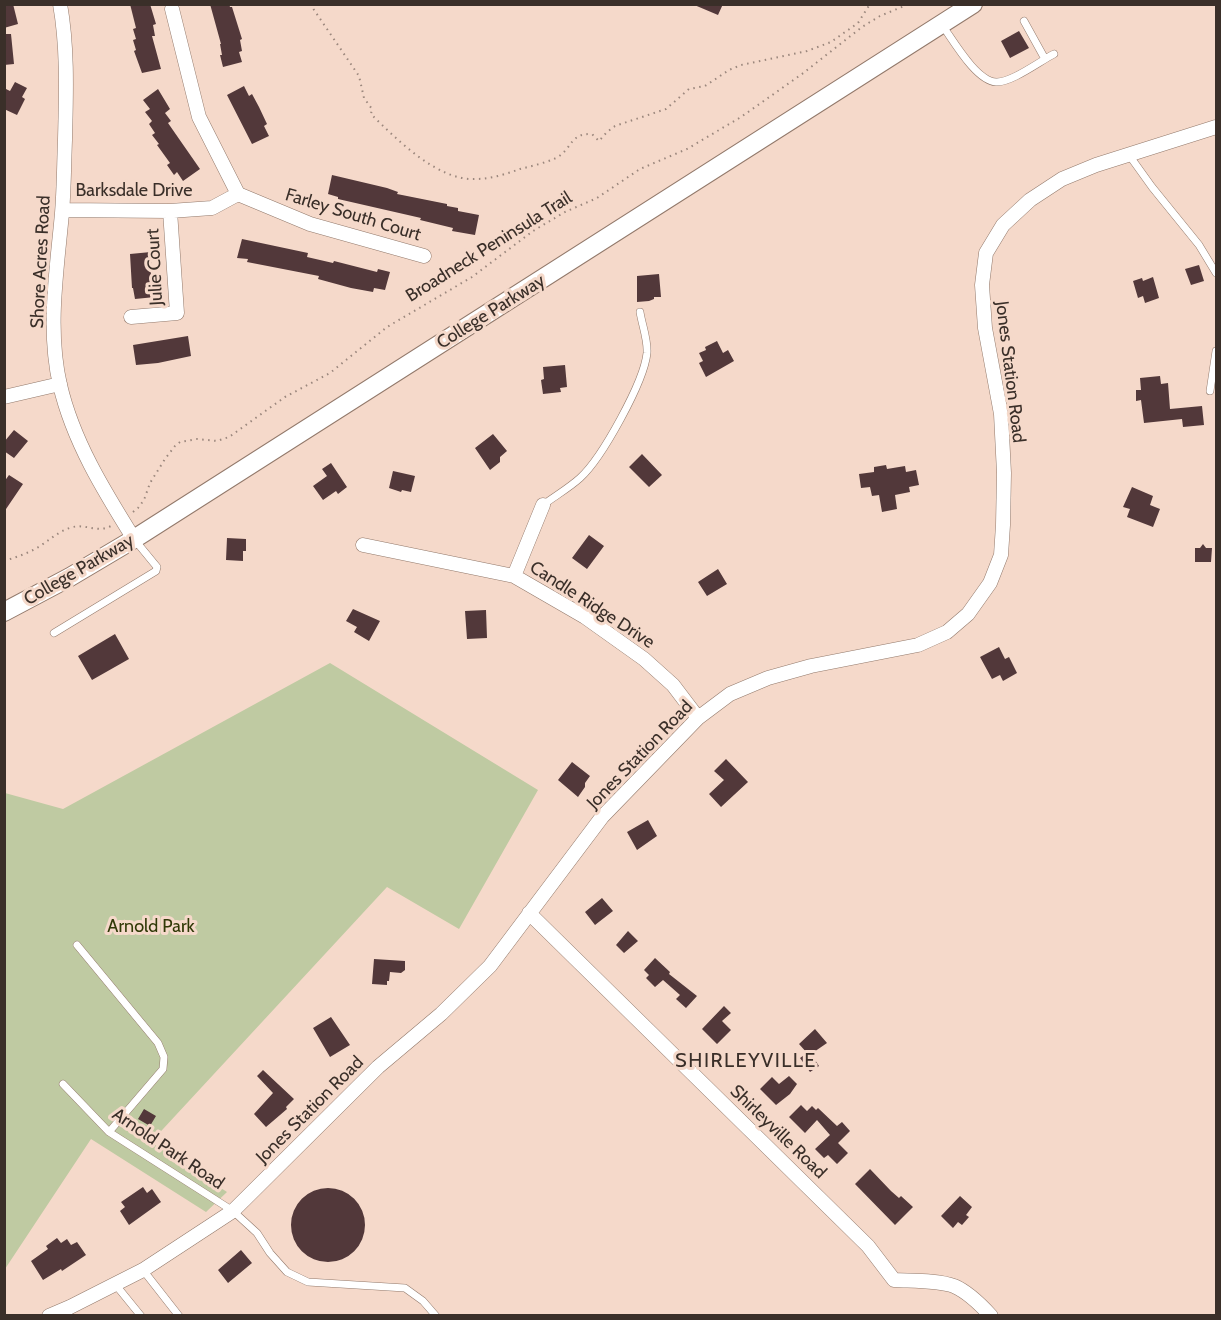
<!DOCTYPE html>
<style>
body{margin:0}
#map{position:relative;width:1221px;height:1320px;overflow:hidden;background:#f5d9ca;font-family:Cabin,sans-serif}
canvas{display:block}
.frame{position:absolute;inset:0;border:6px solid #3a2f29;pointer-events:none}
</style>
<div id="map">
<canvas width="1221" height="1320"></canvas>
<div class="frame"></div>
</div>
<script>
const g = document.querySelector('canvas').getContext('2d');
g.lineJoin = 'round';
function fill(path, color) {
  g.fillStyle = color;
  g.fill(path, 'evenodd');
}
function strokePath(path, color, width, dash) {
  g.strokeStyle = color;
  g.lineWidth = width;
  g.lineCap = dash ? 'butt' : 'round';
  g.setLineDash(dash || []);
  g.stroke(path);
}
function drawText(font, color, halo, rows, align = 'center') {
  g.font = font + ' Cabin,sans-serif';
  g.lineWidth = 6;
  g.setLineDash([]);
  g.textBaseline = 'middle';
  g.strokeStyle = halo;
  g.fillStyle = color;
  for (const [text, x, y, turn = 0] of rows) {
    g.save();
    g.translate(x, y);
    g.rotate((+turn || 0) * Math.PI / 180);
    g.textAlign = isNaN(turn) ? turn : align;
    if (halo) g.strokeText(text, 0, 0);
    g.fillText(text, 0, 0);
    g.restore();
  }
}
fill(new Path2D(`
 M330,663L538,790L459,929L387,887L151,1142L227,1192L206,1212L91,1139L5,1269V793L63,809Z`), '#bfcaa2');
fill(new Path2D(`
 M4,4H13L18,24L4,28Z
 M130,4H150L156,24L153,25L155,36H152L161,69L142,73L134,51L136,50L133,40L136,39L133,29L136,28Z
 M210,4H229L230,7H232L242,39L240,40L242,51L239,52L242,62L223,67L220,55H222L220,44H221Z
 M692,4H723L718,15Z
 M1019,31L1029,48L1010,58L1001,41Z
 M4,34H11L14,64L4,65Z
 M15,82L27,88L22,97L25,99L17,115L4,109V88L10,91Z
 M244,86L249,96L252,94L259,107L267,124L264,126L269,136L252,144L227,95Z
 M158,89L170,109L165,113L171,121L168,123L200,169L183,181L177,172L174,175L167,165L170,163L157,145L159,144L152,135L155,133L149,124L152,121L145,112L150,109L143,100Z
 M332,175L387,188L398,192L397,194L447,204V206L458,208V211L479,215L475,235L452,231L453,228L420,220L421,218L338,199V197L328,194Z
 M242,239L308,253L307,257L333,263L334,261L377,272L378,269L390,272L385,290L374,288L373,292L351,288L318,279L319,276L247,262L248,259L237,258Z
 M151,252L152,263L150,264L152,285H154L155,297L135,299L133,288H132L130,254Z
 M1199,265L1204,281L1191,285L1185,269Z
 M659,274L661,297H654V299L649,301L637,302V276Z
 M1153,277L1159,298L1145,303L1143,296L1138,298L1133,281L1142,278L1143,281Z
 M188,336L191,356L158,363L136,365L133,345Z
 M717,341L723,353L728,350L734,361L706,377L699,363L703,361L699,353L706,350L705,347Z
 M565,365L567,387L560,388L561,392L543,394L541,380L544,379L543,367Z
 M1160,376L1161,384L1168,383L1170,409L1202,406L1204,425L1183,427L1182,419L1144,423L1141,400L1136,401V390H1141L1140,378Z
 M14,430L28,441L14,458L4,451V442Z
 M493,434L507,451L500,457V462L490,470L475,448Z
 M642,454L662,475L649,487L629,467Z
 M331,463L347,487L338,494L336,491L323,500L313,486L327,476L322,469Z
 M886,465L887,469L905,466L906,472L916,470L919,485L909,487L910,492L895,495L897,509L882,512L879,495L872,496L870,487L861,488L859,474L874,472V467Z
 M393,471L415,476L411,492L402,490L401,492L389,488Z
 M9,475L23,484L4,512V482Z
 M1132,487L1153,496L1150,505L1160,509L1153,527L1127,517L1130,509L1123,507Z
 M589,535L604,546L587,569L572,558Z
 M227,538L246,539V551H243V561L226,560Z
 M1203,544L1206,548H1212L1211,562H1195V548H1200Z
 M718,569L727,584L707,596L698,582Z
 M353,609L380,621L369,641L354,632L357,627L346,621Z
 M486,610L487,638L467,639L465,611Z
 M115,634L129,659L92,680L78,656Z
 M999,647L1005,659L1009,657L1017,673L1003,681L1000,675L992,679L980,657Z
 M726,759L748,782L721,807L709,794L724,780L714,771Z
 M572,762L590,776L585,783V787L578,797L558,780Z
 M648,820L657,836L637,850L627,832Z
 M602,898L613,911L595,925L585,912Z
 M628,931L638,941L624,953L616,945Z
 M655,958L670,972L669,974L697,996L686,1008L676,999L680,995L663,980L655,987L646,978L649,975L644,970Z
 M374,959L405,961V970L401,973L390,972L389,981H387V985L372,984Z
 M724,1006L731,1013L722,1021L731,1030L717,1044L702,1029Z
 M331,1017L350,1045L330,1057L313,1028Z
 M815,1029L827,1043L811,1054L819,1066L810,1072L800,1058L807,1053L799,1044Z
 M263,1070L294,1099L286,1107L287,1109L266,1127L254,1114L273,1093L257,1076Z
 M789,1076L797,1084L790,1094L776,1105L760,1089L772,1077L779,1084Z
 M801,1105L807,1111L812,1106L816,1110L818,1108L837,1126L842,1122L850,1131L838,1143L848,1153L837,1164L828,1155L824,1158L815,1149L830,1135L817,1120L805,1133L789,1117Z
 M144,1109L156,1116L150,1126L138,1119Z
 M870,1169L891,1191L899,1198L901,1196L913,1207L895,1225L855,1184Z
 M143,1187L147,1193L152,1189L161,1202L129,1225L120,1211L125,1207L121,1202Z
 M291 1225a37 37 0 1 1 74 0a37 37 0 1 1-74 0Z
 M960,1196L972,1207L966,1215L969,1217L962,1225L958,1222L953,1228L941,1216Z
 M57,1238L61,1243L67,1239L71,1245L77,1242L86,1255L62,1271L61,1269L43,1280L31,1261L48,1249L46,1246Z
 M241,1250L252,1263L228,1283L218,1270Z`), '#52383a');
const service = new Path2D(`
 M1024,21L1045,59
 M942,25C953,40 976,81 996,82C1011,83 1040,61 1054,54
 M1129,155L1152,187L1199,245L1216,273
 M1210,391L1216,351
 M543,505C555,496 569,488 580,478C602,458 644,382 647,353C648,340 642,325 640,312
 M54,633L156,571L157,567L134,539
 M77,945L158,1043L164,1057L163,1069L109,1132
 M63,1084L109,1132L233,1211L257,1233L270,1253L287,1272L308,1282L405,1288L423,1301L436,1316
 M143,1270L179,1316
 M115,1284L141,1316`);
const minor = new Path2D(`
 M60,4C68,49 66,96 65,140C64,164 64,189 62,213C57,269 47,329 60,385C73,441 104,491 134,539
 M172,9L199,117L238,194
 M238,194L310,224L424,256
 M63,210L170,211L212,208L238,194
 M131,317L177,313L170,211
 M4,397L60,384
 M363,545L514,576L585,617L644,659L673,685L698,718
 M514,576L543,505
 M529,913L868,1246L894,1280C911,1281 938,1280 954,1286C968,1292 981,1305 991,1316
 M49,1316L70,1307L143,1270L233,1211L378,1067L441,1014L490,966L602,817L698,718L730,694L768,678L811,666L918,645L947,632L968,614L990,583L1001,555L1003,525L1004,473L1001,414L985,328L982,285L986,253L1003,225L1030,200L1062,179L1096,165L1216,127`);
const secondary = new Path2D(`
 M4,612L70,577L134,539L973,4`);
strokePath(service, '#92796b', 8);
strokePath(minor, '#92796b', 15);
strokePath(secondary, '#92796b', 20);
strokePath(new Path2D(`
 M310,4L359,76L364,98L372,109L371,114C396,139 438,181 475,179C491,179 506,174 520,169C532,166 545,163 556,158C573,149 569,133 592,134L599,141L607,132L615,126L666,109L689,89L705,86L729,70L741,65L807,51L831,42L858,23L870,4
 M133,512L138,508L144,500L150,483L165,459L175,446L180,442L197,439L217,441L229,437L285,397L330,373L387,327L472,277L533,231L565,212L597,198L640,169L687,149L741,117L802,74L862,27L880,16L909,4
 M4,561C17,557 29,553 40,546C51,539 60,530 73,527C87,524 97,533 111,526`), '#9b877d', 2, [1.5, 4.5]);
strokePath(service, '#fff', 7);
strokePath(minor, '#fff', 14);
strokePath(secondary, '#fff', 18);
drawText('18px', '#3a2f29', '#f5d9ca', [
 ["Barksdale Drive",134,191],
 ["Farley South Court",353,215,17],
 ["Broadneck Peninsula Trail",489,247,-32],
 ["Shore Acres Road",41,262,-87],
 ["Julie Court",155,267,-93],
 ["College Parkway",491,312,-32],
 ["Jones Station Road",1010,372,83],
 ["College Parkway",79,570,-30],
 ["Candle Ridge Drive",592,605,33],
 ["Jones Station Road",640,755,-46],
 ["Jones Station Road",310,1110,-45],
 ["Shirleyville Road",778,1132,44],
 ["Arnold Park Road",168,1149,34]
]);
drawText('18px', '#303907', '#f5d9ca', [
 ["Arnold Park",151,927]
]);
g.letterSpacing = '1.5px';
drawText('20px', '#3a2f29', '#f5d9ca', [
 ["SHIRLEYVILLE",746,1061]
]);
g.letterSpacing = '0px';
</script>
